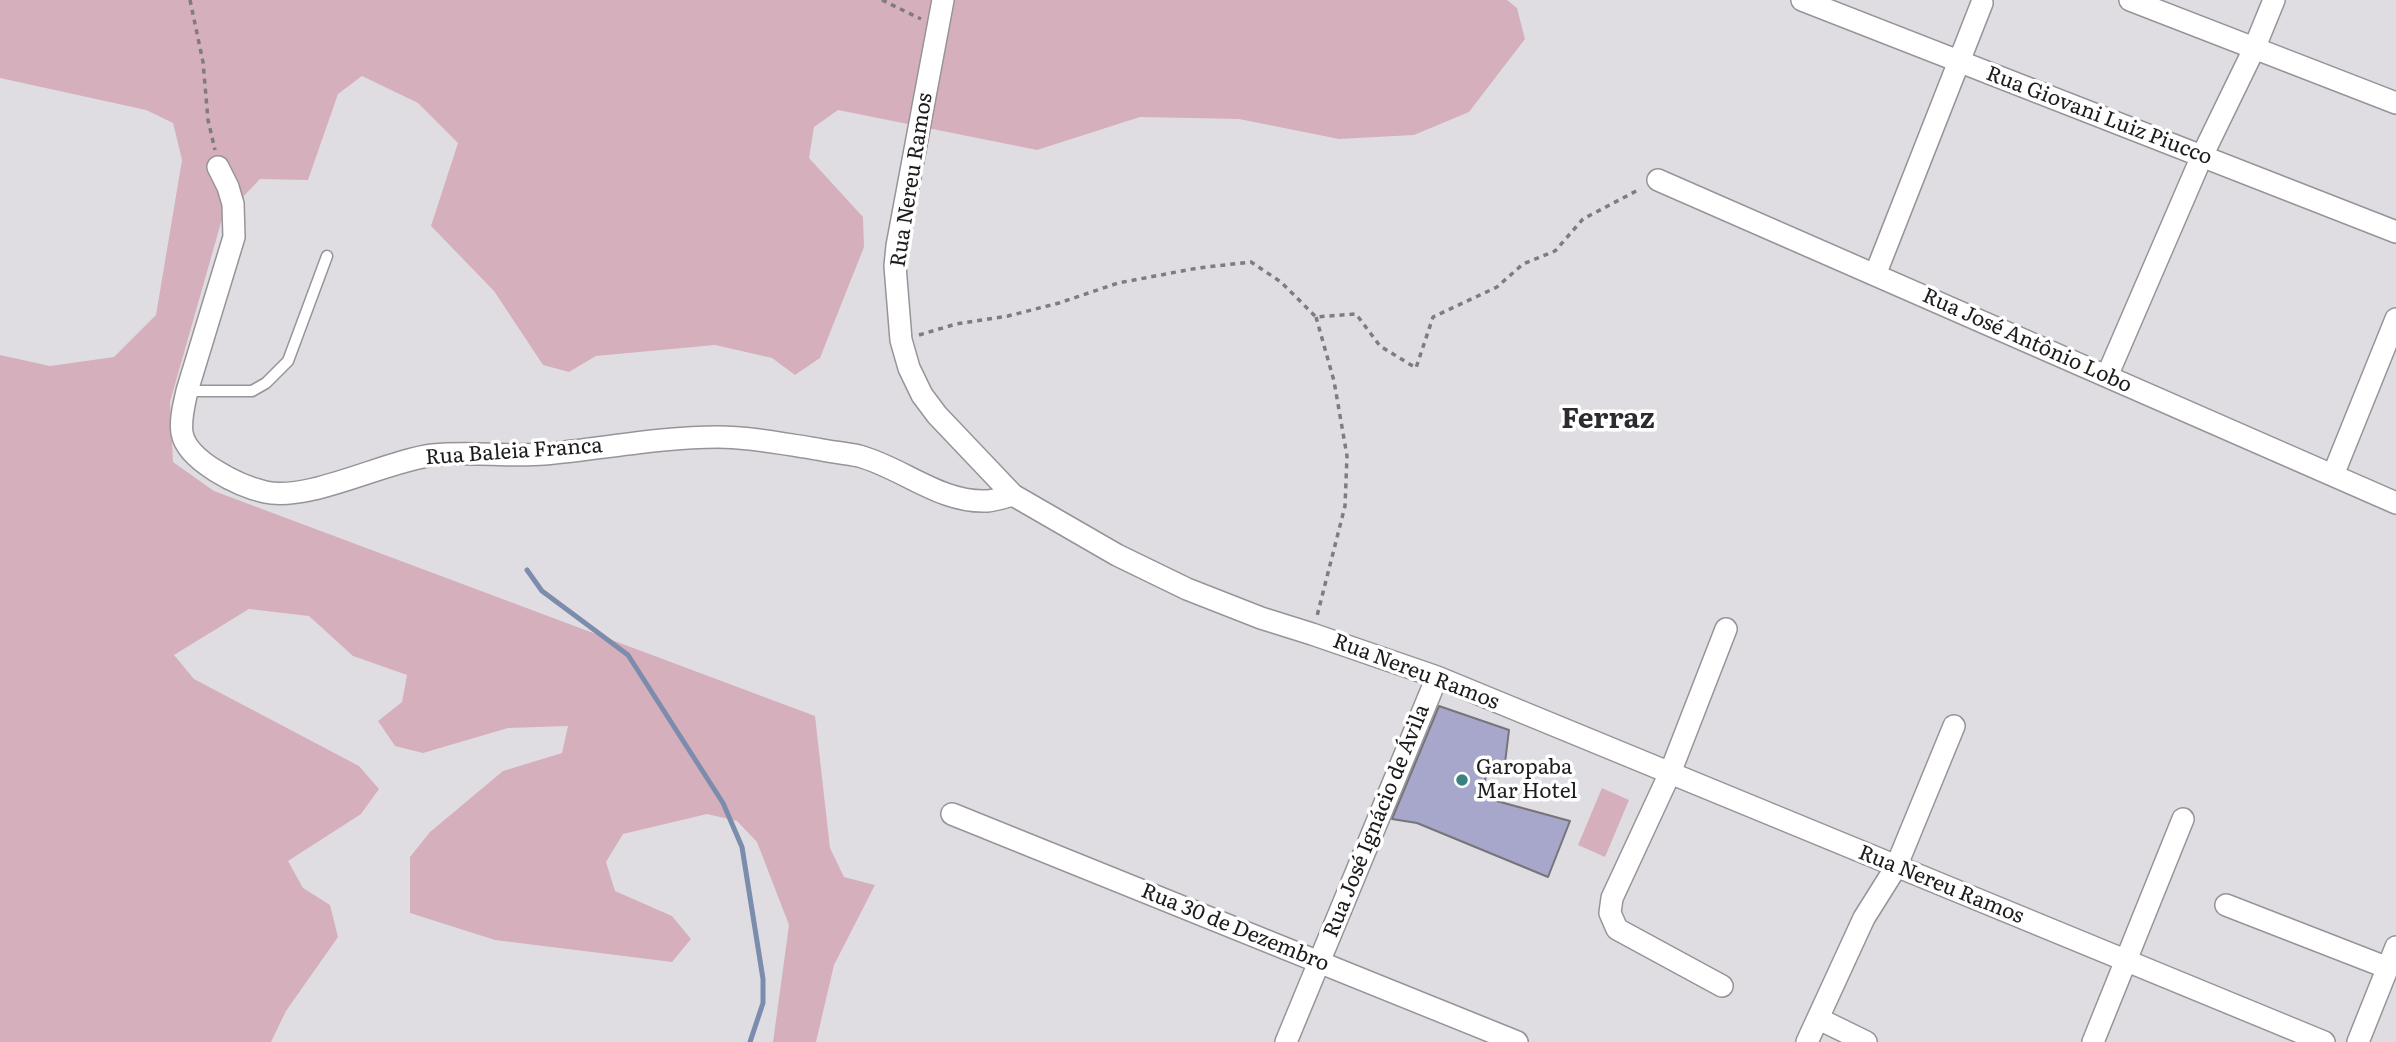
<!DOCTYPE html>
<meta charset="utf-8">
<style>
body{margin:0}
canvas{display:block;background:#e0dde2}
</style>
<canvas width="2396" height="1042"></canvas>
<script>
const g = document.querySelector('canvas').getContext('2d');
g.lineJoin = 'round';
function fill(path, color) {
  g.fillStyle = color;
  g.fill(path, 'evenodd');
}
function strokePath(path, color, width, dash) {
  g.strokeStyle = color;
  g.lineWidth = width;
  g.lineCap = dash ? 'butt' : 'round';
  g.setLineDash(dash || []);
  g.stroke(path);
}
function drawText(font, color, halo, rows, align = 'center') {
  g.font = font + ' Literata,serif';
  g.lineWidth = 7;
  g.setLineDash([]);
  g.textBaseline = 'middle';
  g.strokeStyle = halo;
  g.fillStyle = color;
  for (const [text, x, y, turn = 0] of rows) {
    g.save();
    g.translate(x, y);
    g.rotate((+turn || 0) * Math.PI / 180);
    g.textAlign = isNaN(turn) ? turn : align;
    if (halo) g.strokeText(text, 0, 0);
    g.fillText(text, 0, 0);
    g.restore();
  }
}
fill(new Path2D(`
 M0,0H1507L1517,8L1525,39L1469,112L1414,135L1339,139L1239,119L1140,117L1037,150L838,110L814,127L809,158L863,217L864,247L820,358L795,375L772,358L715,345L596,356L569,372L543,365L494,291L431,226L458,143L418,103L362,76L338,94L308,180L260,179L222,219L170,402L173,462L214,491L815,716L830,848L844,877L875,885L834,965L816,1042H773L789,925L757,842L737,821L707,814L623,834L606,862L615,891L672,916L691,939L672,962L495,940L410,913V857L430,832L503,771L562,753L568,726L508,728L423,753L395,746L378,721L402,702L407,675L353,656L309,616L249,609L174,655L194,679L359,766L379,789L361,814L288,861L303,888L330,905L338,937L286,1011L271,1042H0V355L50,366L114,357L156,315L182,160L173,123L146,110L0,78Z
 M1602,788L1629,800L1605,857L1578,845Z`), '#d5b0bc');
strokePath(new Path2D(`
 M527,570L542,591L628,655L723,803L742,847L763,979V1003L750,1042`), '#7c8cad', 5);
const building = new Path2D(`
 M1439,706L1509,730L1505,763L1489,760L1482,797L1570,821L1548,877L1417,823L1392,819Z`);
fill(building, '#a7a6cb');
strokePath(building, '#757579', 2);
const service = new Path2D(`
 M187,391H252L266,383L288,361L327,256`);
const minor = new Path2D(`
 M943,0L897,246L895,266L901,340L909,368L922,395L937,415L1013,495L1117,555L1187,589L1261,618L1312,634L1437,677L2324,1042
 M1802,0L2396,232
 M2130,0L2396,103
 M218,167L228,187L233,204L234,237L187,391C184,405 180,419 182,433C187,461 239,486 265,492C309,502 385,461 433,455C470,451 508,457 544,454C602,449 659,437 718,437C751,437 784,444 817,449C831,452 845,453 859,456C903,468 940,503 987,501C996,500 1005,497 1013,495
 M1658,180L2396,503
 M1875,275L1982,3
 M2107,376L2202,156L2254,49L2274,0
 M2333,475L2396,319
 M952,814L1517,1042
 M2226,905L2388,968
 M1722,986L1617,929L1610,913L1612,898L1670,773L1726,629
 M1819,1019L1866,1042
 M1286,1042L1437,677
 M1807,1042L1864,918L1896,867L1954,726
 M2093,1042L2183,819
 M2358,1042L2396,947`);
strokePath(service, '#979499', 13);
strokePath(minor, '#979499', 24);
strokePath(new Path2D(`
 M190,0L203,62L208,120L215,150
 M882,0L921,19
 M1316,317L1334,381L1347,456L1345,506L1317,616
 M919,335L956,324L1008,316L1059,303L1118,283L1198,268L1251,262L1281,282L1316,317L1356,314L1380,346L1416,368L1433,317L1497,287L1523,264L1555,251L1583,219L1640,189`), '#7e7c7f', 3.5, [5, 5]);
strokePath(service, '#fff', 10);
strokePath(minor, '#fff', 21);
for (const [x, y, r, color] of [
 [1462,780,7,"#3a8281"]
]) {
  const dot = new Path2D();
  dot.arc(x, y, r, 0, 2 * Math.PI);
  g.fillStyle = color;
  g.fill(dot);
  strokePath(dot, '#fff', 2.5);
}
drawText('21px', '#1d1c1d', '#fff', [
 ["Rua Giovani Luiz Piucco",2099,116,21],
 ["Rua Nereu Ramos",912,180,-81],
 ["Rua José Antônio Lobo",2027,341,24],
 ["Rua Baleia Franca",514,452,-4],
 ["Rua Nereu Ramos",1416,672,21],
 ["Rua José Ignácio de Ávila",1377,821,-68],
 ["Rua Nereu Ramos",1941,885,22],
 ["Rua 30 de Dezembro",1235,928,22]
]);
drawText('21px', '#1d1c1d', '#fff', [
 ["Garopaba",1476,768],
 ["Mar Hotel",1476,792]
], 'left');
drawText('bold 28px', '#2d2b2f', '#fff', [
 ["Ferraz",1608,420]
]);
</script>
